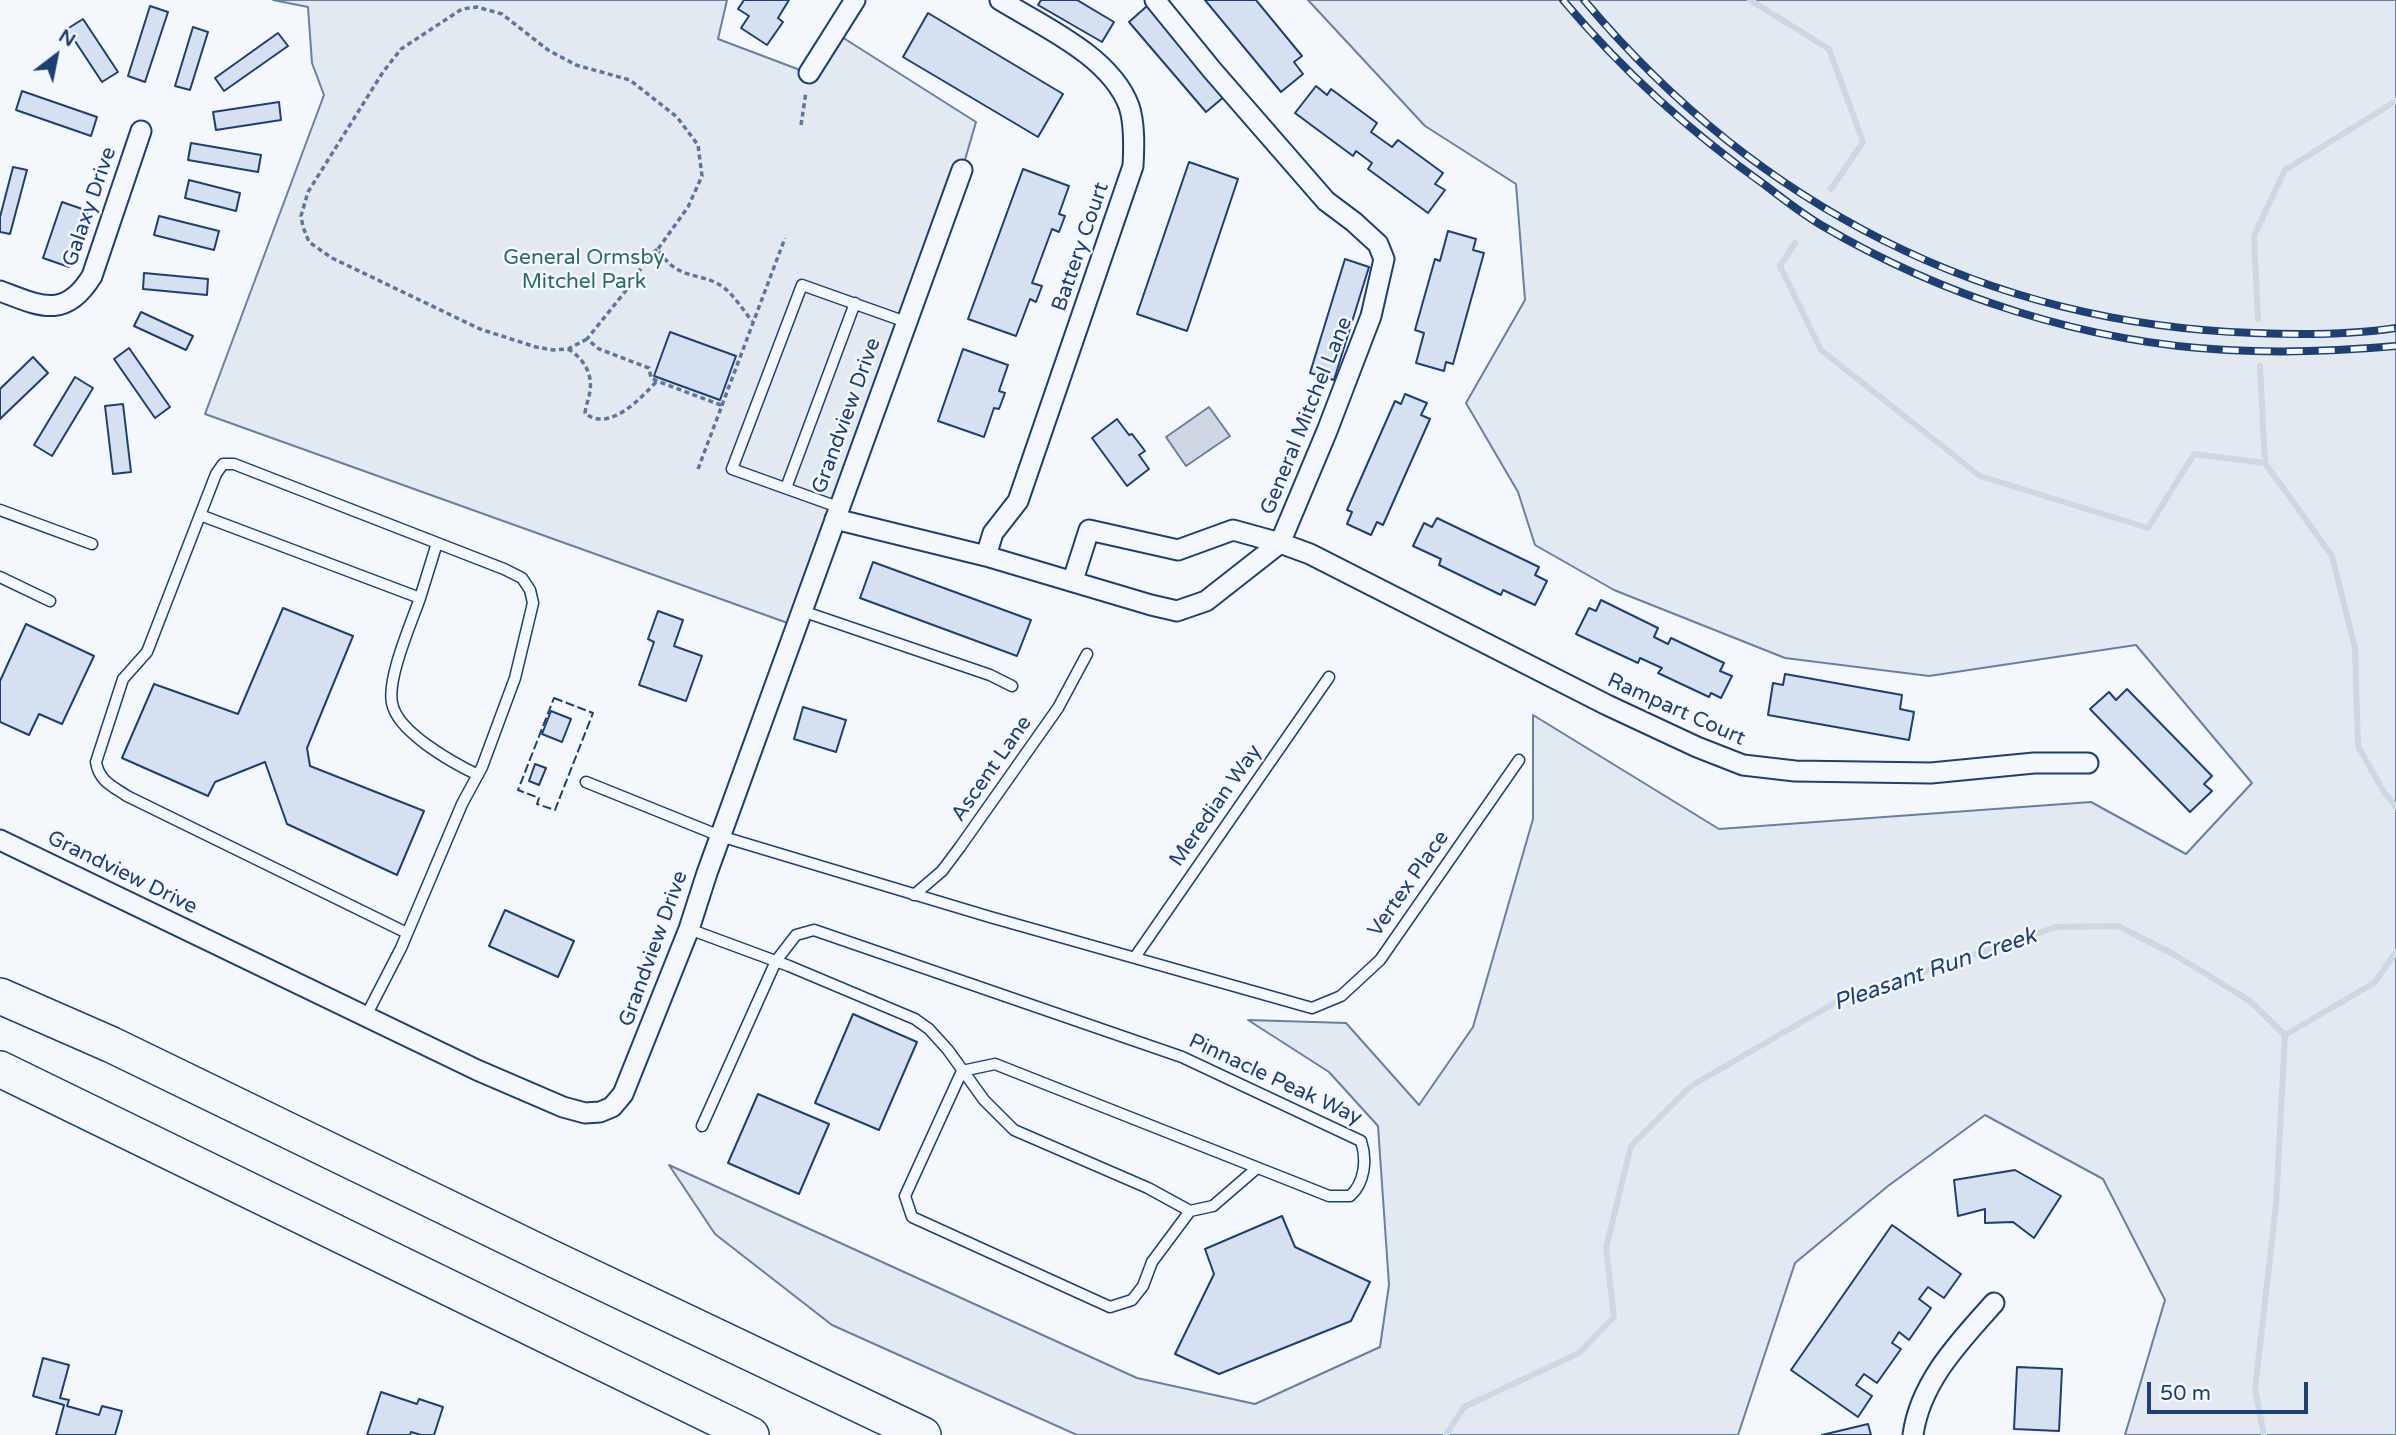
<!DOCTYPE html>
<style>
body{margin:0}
#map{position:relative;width:2396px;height:1435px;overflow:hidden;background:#f4f7fb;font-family:"Varela Round",sans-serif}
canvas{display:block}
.north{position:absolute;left:21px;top:21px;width:70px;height:70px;-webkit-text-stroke:5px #f4f7fb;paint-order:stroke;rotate:32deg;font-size:19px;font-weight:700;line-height:28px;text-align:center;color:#1d3f73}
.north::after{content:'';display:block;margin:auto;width:24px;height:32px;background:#1d3f73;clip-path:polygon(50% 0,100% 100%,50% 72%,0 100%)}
.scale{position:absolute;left:2147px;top:1382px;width:161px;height:32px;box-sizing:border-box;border:4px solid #1d3f73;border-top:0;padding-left:9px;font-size:21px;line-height:24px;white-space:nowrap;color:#1d3f73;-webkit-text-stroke:5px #f4f7fb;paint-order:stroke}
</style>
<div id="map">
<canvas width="2396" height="1435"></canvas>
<div class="north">N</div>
<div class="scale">50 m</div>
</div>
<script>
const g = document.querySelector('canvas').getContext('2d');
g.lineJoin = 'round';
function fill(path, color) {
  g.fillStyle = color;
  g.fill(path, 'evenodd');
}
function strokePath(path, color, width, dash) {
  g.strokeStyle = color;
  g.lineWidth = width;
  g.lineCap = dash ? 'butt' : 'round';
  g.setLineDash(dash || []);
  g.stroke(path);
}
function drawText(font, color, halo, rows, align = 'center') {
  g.font = font + ' "Varela Round",sans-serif';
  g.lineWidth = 5;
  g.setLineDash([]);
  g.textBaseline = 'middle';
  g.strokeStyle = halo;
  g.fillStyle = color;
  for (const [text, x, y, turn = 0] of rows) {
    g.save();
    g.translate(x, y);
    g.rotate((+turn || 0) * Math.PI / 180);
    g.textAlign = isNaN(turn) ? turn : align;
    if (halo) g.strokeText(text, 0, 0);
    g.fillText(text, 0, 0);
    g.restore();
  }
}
const green = new Path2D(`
 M273,0H727L718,39L808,73L834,32L976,122L962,170L796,626L205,414L324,95L312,63L308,7Z
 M1308,0H2396V1435H2125L2165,1300L2103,1179L1985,1115L1888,1186L1795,1263L1738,1435H1077L832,1325L715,1234L669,1165L1137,1378L1255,1404L1380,1347L1389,1285L1378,1126L1329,1072L1248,1020L1346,1023L1419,1105L1473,1027L1533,819V715L1719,829L2091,802L2186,854L2252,783L2136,645L1929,676L1785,658L1614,590L1535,545L1518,492L1466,403L1525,300L1516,184L1425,126Z`);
fill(green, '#e3e9f0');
strokePath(green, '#687fa3', 2);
const water = new Path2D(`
 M1209,407L1230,436L1186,466L1166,437Z`);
fill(water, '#cfd7e4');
strokePath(water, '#687fa3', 2);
strokePath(new Path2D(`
 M1750,0L1829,49L1863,142L1831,189
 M1795,243L1780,266L1821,350L1980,476L2148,528L2194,454L2265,463
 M2258,319L2254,236L2285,170L2396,101
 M2260,366L2265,463L2332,556L2355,648L2358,746L2384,792L2396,807
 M2285,1035L2374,983L2396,952
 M1446,1435L1464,1407L1579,1353L1614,1317L1606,1248L1631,1146L1691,1086L1838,1001L2056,927L2118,926L2175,955L2250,1001L2285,1035
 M2264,1435L2255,1389L2276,1205L2285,1035`), '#cfd7e4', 6);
const building = new Path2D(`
 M744,0H789L778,18L783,22L767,45L741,28L749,16L738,9Z
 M1041,0H1077L1114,22L1102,42L1038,5Z
 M1205,0H1256L1302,56L1294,62L1303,74L1281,92Z
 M150,6L168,12L145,82L128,76Z
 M1147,6L1225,96L1206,112L1129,22Z
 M928,13L1063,94L1038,137L903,57Z
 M83,19L118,72L102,82L67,29Z
 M193,27L208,32L190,90L175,86Z
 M278,33L288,46L224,91L215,78Z
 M1316,86L1327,95L1331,89L1377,123L1371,132L1392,147L1398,140L1443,173L1435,184L1445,190L1428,213L1368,169L1372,163L1356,151L1353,156L1295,113Z
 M22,91L97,117L91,136L16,110Z
 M279,102L281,120L216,130L213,112Z
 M191,143L261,155L258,172L188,160Z
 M1189,162L1238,179L1187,331L1137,314Z
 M13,167L27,170L10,234L0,232V217Z
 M1023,169L1069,186L1059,214L1065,216L1059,232L1052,229L1032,283L1042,286L1036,302L1030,299L1016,336L968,319Z
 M189,180L240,193L236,211L185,198Z
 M62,202L88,211L69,267L43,258Z
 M159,216L219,231L214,250L154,235Z
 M1448,231L1476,239L1473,250L1484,253L1453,364L1446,362L1444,371L1416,363L1424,333L1415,330L1435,259L1440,261Z
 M1345,259L1369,267L1334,380L1310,373Z
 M144,273L208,279L207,295L143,289Z
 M141,312L193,336L186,350L134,326Z
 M670,332L736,356L720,400L654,376Z
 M129,348L170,407L155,418L114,359Z
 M963,349L1008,365L999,391L1005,393L999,409L994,408L984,437L938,421Z
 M33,357L48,373L0,419V389Z
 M75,377L93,388L52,456L34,445Z
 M1405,394L1427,403L1421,415L1430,419L1383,525L1377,522L1371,535L1347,524L1352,512L1347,510L1395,401L1401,404Z
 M123,404L131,472L113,474L105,406Z
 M1117,419L1129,435L1132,434L1145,451L1139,455L1149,469L1127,486L1092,438Z
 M1437,518L1539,567L1535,575L1547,581L1535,605L1503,590L1501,595L1439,565L1441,559L1413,546L1424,523L1432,527Z
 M873,562L1031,620L1017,656L860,598Z
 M1601,600L1658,628L1654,637L1668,644L1671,638L1724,663L1720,671L1732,676L1721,698L1711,693L1709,697L1658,673L1662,668L1640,658L1638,663L1576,634L1589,608L1596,611Z
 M283,608L353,636L307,748L310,766L424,811L397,875L287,824L265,762L215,782L208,796L122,758L154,684L238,714Z
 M658,611L683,620L674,646L702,656L686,701L639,685L654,642L648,639Z
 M26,624L94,656L62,724L39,714L29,735L0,722V681Z
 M1785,674L1902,695L1900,709L1914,712L1909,740L1768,715L1773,683L1783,685Z
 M2127,689L2212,776L2204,784L2212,791L2190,812L2090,709L2109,692L2116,700Z
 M803,707L846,720L836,752L794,739Z
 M551,711L571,719L562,742L542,734Z
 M535,764L546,768L539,785L529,781Z
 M505,910L574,941L558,977L489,946Z
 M853,1014L917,1042L879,1130L815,1103Z
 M758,1094L829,1124L799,1194L728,1163Z
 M2015,1170L2061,1196L2034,1238L2013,1222L1985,1223V1209L1958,1216L1954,1180Z
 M1282,1216L1295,1247L1370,1282L1351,1321L1219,1374L1175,1354L1214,1274L1205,1249Z
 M1892,1225L1961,1274L1944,1298L1928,1287L1919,1299L1931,1308L1909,1340L1899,1332L1892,1343L1901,1349L1877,1383L1864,1374L1856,1385L1872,1396L1858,1417L1791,1370Z
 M43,1358L69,1365L60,1398L69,1400L67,1406L99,1415L102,1406L122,1411L115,1435H56L64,1405L33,1396Z
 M2017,1367L2062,1369L2059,1431L2014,1429Z
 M381,1392L417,1404L419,1399L443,1407L434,1435H421L411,1432L410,1435H367Z
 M1868,1424L1871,1435H1822Z`);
fill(building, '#d5e0f0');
strokePath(building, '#1d3f73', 2);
const lane = new Path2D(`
 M786,488L855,303
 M838,507L732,469L802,285L906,322
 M0,510L92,544
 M200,515L420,598C411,624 387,678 392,703C397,732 453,763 478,775
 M0,577L50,601
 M420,598L437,543
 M802,611L990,675L1012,686
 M586,782L720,836L990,917L1312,1008L1341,996L1380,960L1519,760
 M914,895L942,871L960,847L1058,708L1087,654
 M689,929L789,966L915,1019L929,1029L948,1050L984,1100L1014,1130L1148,1188L1190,1211L1213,1206L1257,1168
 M1135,957L1329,677
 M366,1016L401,948L462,804L482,767L515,678L533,603L530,590L522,578L504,569L234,464H223L216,474L147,652L123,679L96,762C99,781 112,786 127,796L407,933
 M702,1126L776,961L796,935L814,930L1182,1057L1361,1141C1367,1159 1365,1183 1350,1196H1329L995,1064L962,1071L905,1196L912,1217L1110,1307L1132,1300L1143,1286L1152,1262L1190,1211`);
const street = new Path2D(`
 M809,73L855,0
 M0,291C40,306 65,320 92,276L141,131
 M835,519L986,556L1151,605L1177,611L1206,601L1280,543L1327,431L1371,316L1384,259L1378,244L1354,222L1326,201L1212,70L1155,0
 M986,556L993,533L1018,501L1133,166C1134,148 1135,124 1129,106C1110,56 1044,27 1000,0
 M1073,580L1089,530L1178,550L1233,530L1280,543L1310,554L1607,705L1697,747L1743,765L1795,771L1931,773L2034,763H2088
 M0,840L477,1070L563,1107L585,1113L600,1112L612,1107L623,1094L689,929L707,873L962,170
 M1913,1435C1920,1382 1960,1341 1994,1303`);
const highway = new Path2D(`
 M0,996L112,1045L547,1256L923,1435
 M0,1069L751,1435`);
strokePath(lane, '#1d3f73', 13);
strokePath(street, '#1d3f73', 23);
strokePath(highway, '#1d3f73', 38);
strokePath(new Path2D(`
 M801,125L806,92
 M587,339L568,349L553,350L536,347L480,329L332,258L309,242L303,227L301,216L308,192L383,72L401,49L462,9L477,7L502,14L548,50L576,65L630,80L677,117L698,145L702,176L688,207L658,249
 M568,349C582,357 593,373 590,391C589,398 586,405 585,413C609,433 640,399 657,381
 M721,405L657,381L651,378L649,368L599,349L587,339L624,293L651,254L658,249C677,282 701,271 723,287C734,295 743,310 752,321
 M698,469L785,238`), '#5e769c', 3.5, [5, 3.5]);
strokePath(lane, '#f4f7fb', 10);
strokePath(street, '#f4f7fb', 19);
strokePath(highway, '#f4f7fb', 35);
const rail = new Path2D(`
 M1563,0C1622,70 1690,132 1765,185C1783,199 1801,213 1821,225C1941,296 2087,343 2227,350C2283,353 2340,351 2396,346
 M1584,0C1756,205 1985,324 2254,333C2301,335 2349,335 2396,328`);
strokePath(rail, '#1d3f73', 8);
strokePath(rail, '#f4f7fb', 5, [16]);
strokePath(new Path2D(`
 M554,698L593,713L555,810L537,804L539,798L518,790Z`), '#1d3f73', 2, [9, 3.5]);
drawText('21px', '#1d3f73', '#f4f7fb', [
 ["Galaxy Drive",90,207,-71],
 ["Battery Court",1081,247,-71],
 ["Grandview Drive",847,416,-70],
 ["General Mitchel Lane",1307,416,-68],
 ["Rampart Court",1676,710,24],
 ["Ascent Lane",992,769,-55],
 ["Meredian Way",1216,806,-55],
 ["Grandview Drive",122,873,26],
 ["Vertex Place",1409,884,-55],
 ["Grandview Drive",654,949,-70],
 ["Pinnacle Peak Way",1275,1080,25]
]);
drawText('21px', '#2c6c60', '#f4f7fb', [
 ["General Ormsby",584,258],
 ["Mitchel Park",584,282]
]);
drawText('italic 23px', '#1d3f73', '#f4f7fb', [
 ["Pleasant Run Creek",1935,970,-19]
]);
</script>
